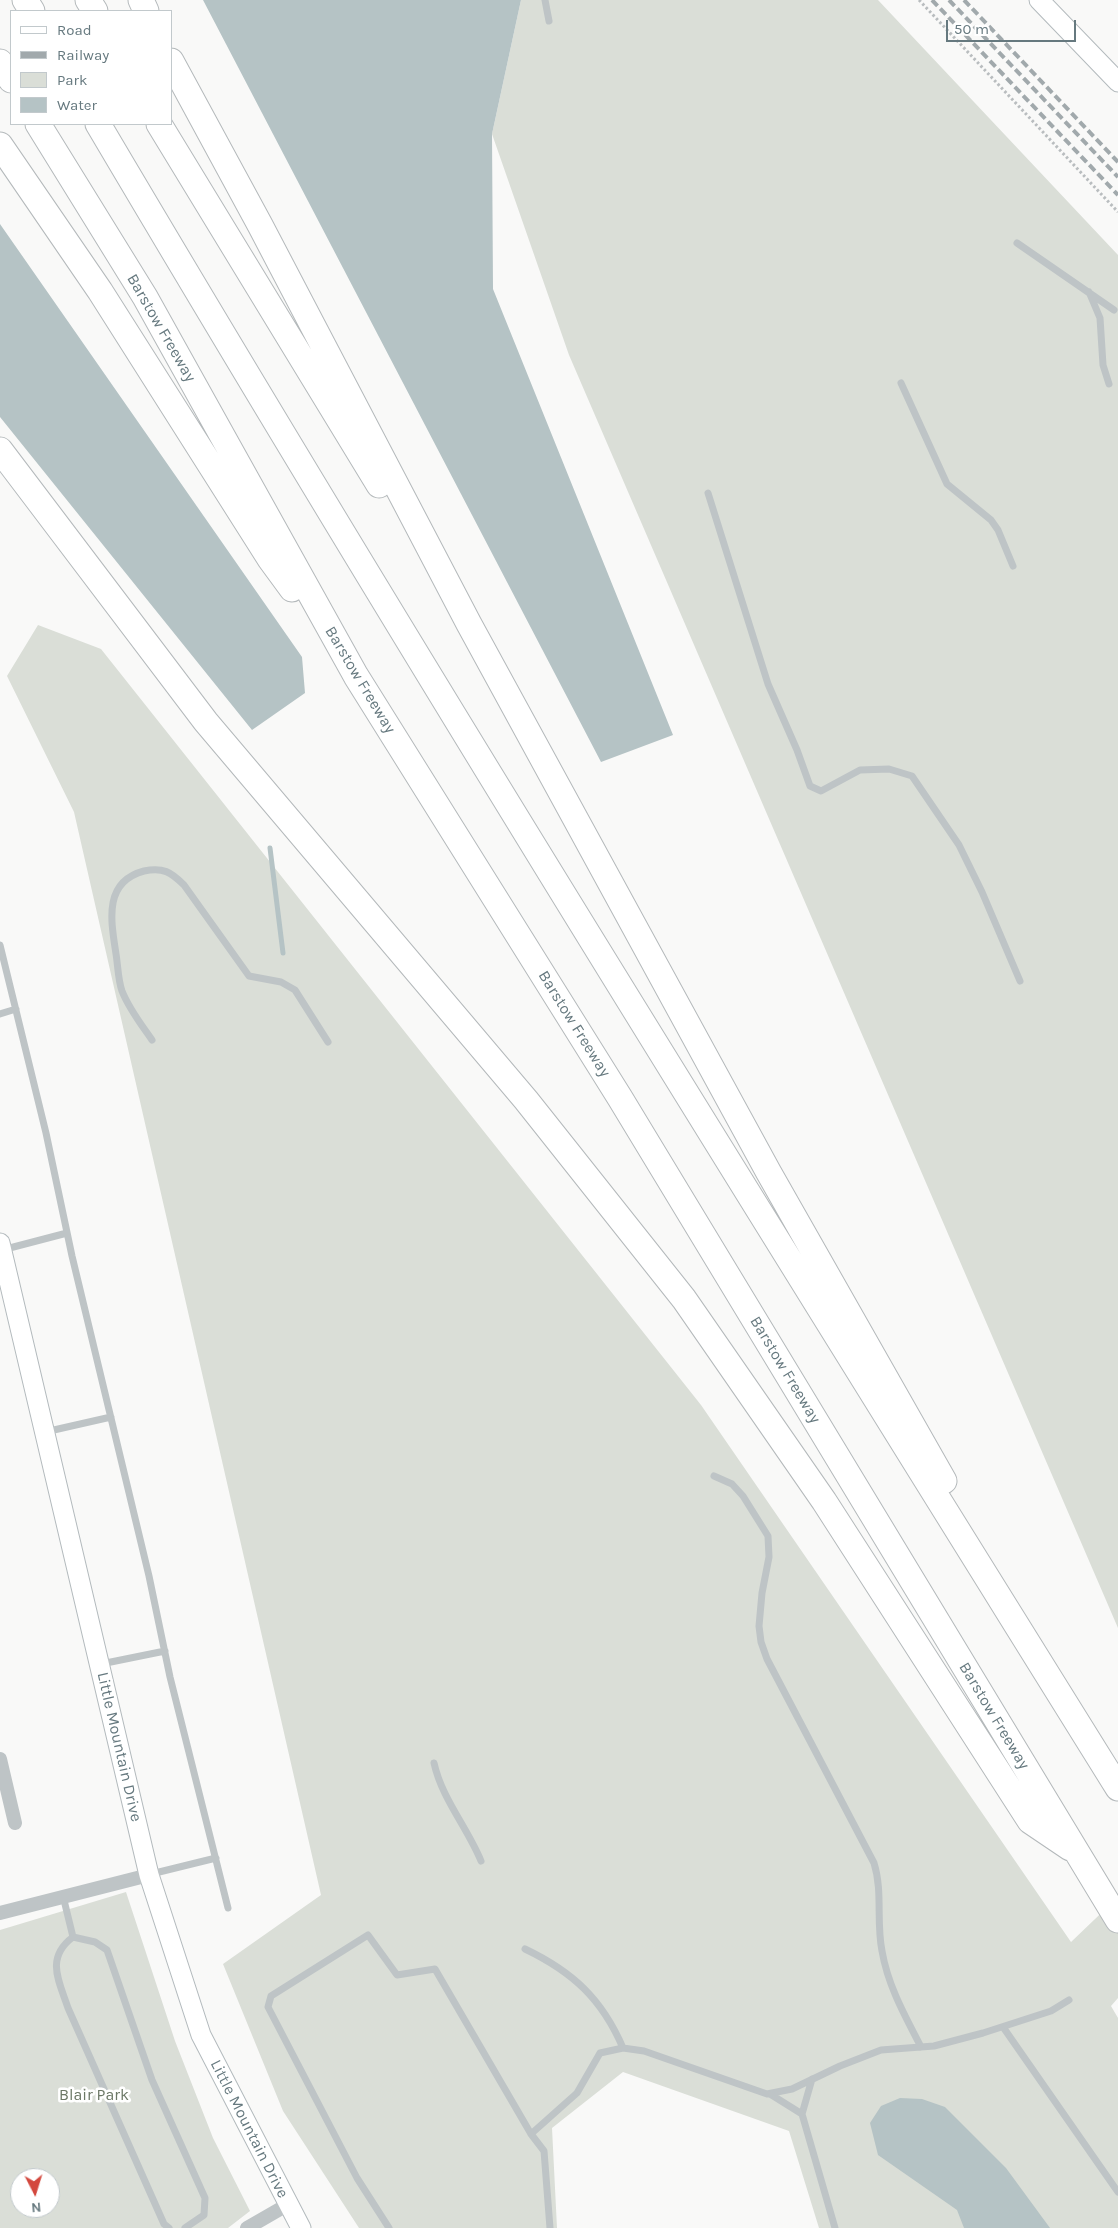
<!DOCTYPE html>
<style>
body{margin:0}
#map{position:relative;width:1118px;height:2228px;overflow:hidden;background:#f9f9f8;font-family:Karla,sans-serif}
canvas{display:block}
.legend{position:absolute;left:10px;top:10px;width:162px;height:115px;box-sizing:border-box;background:#fff;border:1px solid #c2c9cc;margin:0;padding:6px 9px;list-style:none;font-size:15px;color:#66797f}
.legend li{display:flex;align-items:center;gap:10px;height:25px}
.legend b{width:25px;border:1px solid #c2c9cc}
.north{position:absolute;left:10px;top:2168px;width:50px;height:50px;box-sizing:border-box;background:#fff;border:1px solid #c2c9cc;border-radius:50%;rotate:175deg;font-size:14px;font-weight:700;line-height:20px;text-align:center;color:#66797f}
.north::after{content:'';display:block;margin:auto;width:18px;height:22px;background:#d3483e;clip-path:polygon(50% 0,100% 100%,50% 72%,0 100%)}
.scale{position:absolute;left:946px;top:20px;width:130px;height:22px;box-sizing:border-box;border:2px solid #66797f;border-top:0;padding-left:6px;font-size:15px;line-height:18px;white-space:nowrap;color:#66797f;-webkit-text-stroke:4px #fff;paint-order:stroke}
</style>
<div id="map">
<canvas width="1118" height="2228"></canvas>
<ul class="legend">
<li><b style="height:6px;background:#fff"></b>Road</li>
<li><b style="height:6px;background:#a1a9ac"></b>Railway</li>
<li><b style="height:14px;background:#daded7"></b>Park</li>
<li><b style="height:14px;background:#b5c3c5"></b>Water</li>
</ul>
<div class="north">N</div>
<div class="scale">50 m</div>
</div>
<script>
const g = document.querySelector('canvas').getContext('2d');
g.lineJoin = 'round';
function fill(path, color) {
  g.fillStyle = color;
  g.fill(path, 'evenodd');
}
function strokePath(path, color, width, dash) {
  g.strokeStyle = color;
  g.lineWidth = width;
  g.lineCap = dash ? 'butt' : 'round';
  g.setLineDash(dash || []);
  g.stroke(path);
}
function drawText(font, color, halo, rows, align = 'center') {
  g.font = font + ' Karla,sans-serif';
  g.lineWidth = 5;
  g.setLineDash([]);
  g.textBaseline = 'middle';
  g.strokeStyle = halo;
  g.fillStyle = color;
  for (const [text, x, y, turn = 0] of rows) {
    g.save();
    g.translate(x, y);
    g.rotate((+turn || 0) * Math.PI / 180);
    g.textAlign = isNaN(turn) ? turn : align;
    if (halo) g.strokeText(text, 0, 0);
    g.fillText(text, 0, 0);
    g.restore();
  }
}
fill(new Path2D(`
 M521,0H878L1118,255V1628L569,355L492,134Z
 M38,625L101,649L701,1405L1071,1942L1118,1897V1998L1111,2006L1118,2018V2228H819L789,2131L623,2072L552,2128L557,2228H359L283,2111L223,1964L321,1895L74,812L7,676Z
 M126,1892L175,2041L213,2138L250,2211L228,2228H0V1930ZM20,2178H50V2208H20Z`), '#daded7');
fill(new Path2D(`
 M203,0H521L492,134L493,289L673,735L601,762Z
 M0,224L302,657L305,693L252,730L0,417Z
 M900,2098L922,2099L945,2107L1006,2168L1050,2228H964L957,2210L878,2155L870,2123L881,2106Z`), '#b5c3c5');
strokePath(new Path2D(`
 M270,848L283,953`), '#b5c3c5', 5);
const secondary = new Path2D(`
 M1039,0L1118,82
 M0,1243L149,1875L201,2035L301,2228`);
const highway = new Path2D(`
 M25,0L32,11
 M88,0L95,11
 M141,0L146,11
 M171,61L260,225L469,624L769,1173L944,1481
 M0,62L11,80
 M38,124L145,297L356,676L620,1098L1118,1920
 M98,124C429,684 774,1235 1118,1788
 M159,124L379,485
 M0,145L100,291L270,559L292,589
 M0,450L206,722L526,1100L684,1299L824,1501L1030,1821L1070,1848`);
strokePath(secondary, '#b3babd', 21);
strokePath(highway, '#b4b9bb', 27);
strokePath(new Path2D(`
 M919,0L1118,212`), '#b9bdbf', 3, [2.5, 2.5]);
strokePath(new Path2D(`
 M545,0L549,21
 M1017,243L1114,310
 M1089,292L1100,318L1103,365L1109,384
 M901,383L947,484L991,520L998,530L1013,566
 M708,493L768,684L797,750L810,786L821,791L860,770L889,769L912,776L959,845L982,892L1020,981
 M0,945L46,1133L72,1256L149,1576L170,1677L228,1908
 M0,1014L16,1009
 M152,1040C141,1024 129,1009 122,991C118,980 118,966 116,954C111,921 103,882 144,871C163,867 171,872 184,885L249,976L281,982L295,990L328,1042
 M2,1250L67,1233
 M45,1432L111,1417
 M714,1476L732,1484L743,1496L768,1536L769,1557L762,1593L759,1626L761,1642L767,1659L874,1863C883,1892 876,1921 882,1951C888,1986 905,2016 921,2047
 M101,1664L165,1651
 M434,1763C442,1799 467,1827 481,1861
 M151,1874L216,1858
 M63,1896L73,1937
 M73,1937L95,1942L107,1950L152,2080L205,2198L204,2215L185,2228
 M73,1937C45,1958 59,1981 68,2008L164,2224L169,2228
 M525,1949C573,1972 602,1999 623,2048
 M1003,2027L1118,2192
 M770,2094L802,2114L835,2228
 M802,2114L812,2079
 M531,2134L577,2093L600,2053L623,2048L644,2051L767,2094L792,2089L840,2066L881,2050L934,2046L983,2033L1051,2011L1069,2000
 M389,2228L357,2178L268,2007L271,1996L368,1935L397,1975L435,1969L531,2134L544,2151L550,2228`), '#bec4c6', 7);
strokePath(new Path2D(`
 M0,1759L15,1823
 M0,1913L149,1875
 M247,2228L287,2205`), '#bec4c6', 14);
strokePath(secondary, '#fff', 19);
strokePath(highway, '#fff', 25);
strokePath(new Path2D(`
 M932,0L1118,195
 M949,0L1118,177
 M964,0L1118,162`), '#a1a9ac', 4, [8, 4]);
drawText('16px', '#66797f', '#fff', [
 ["Barstow Freeway",161,328,60],
 ["Barstow Freeway",360,680,59],
 ["Barstow Freeway",574,1024,58],
 ["Barstow Freeway",785,1370,59],
 ["Barstow Freeway",994,1716,59],
 ["Little Mountain Drive",119,1747,77],
 ["Little Mountain Drive",249,2129,63]
]);
drawText('16px', '#6c7866', '#fff', [
 ["Blair Park",94,2095]
]);
</script>
